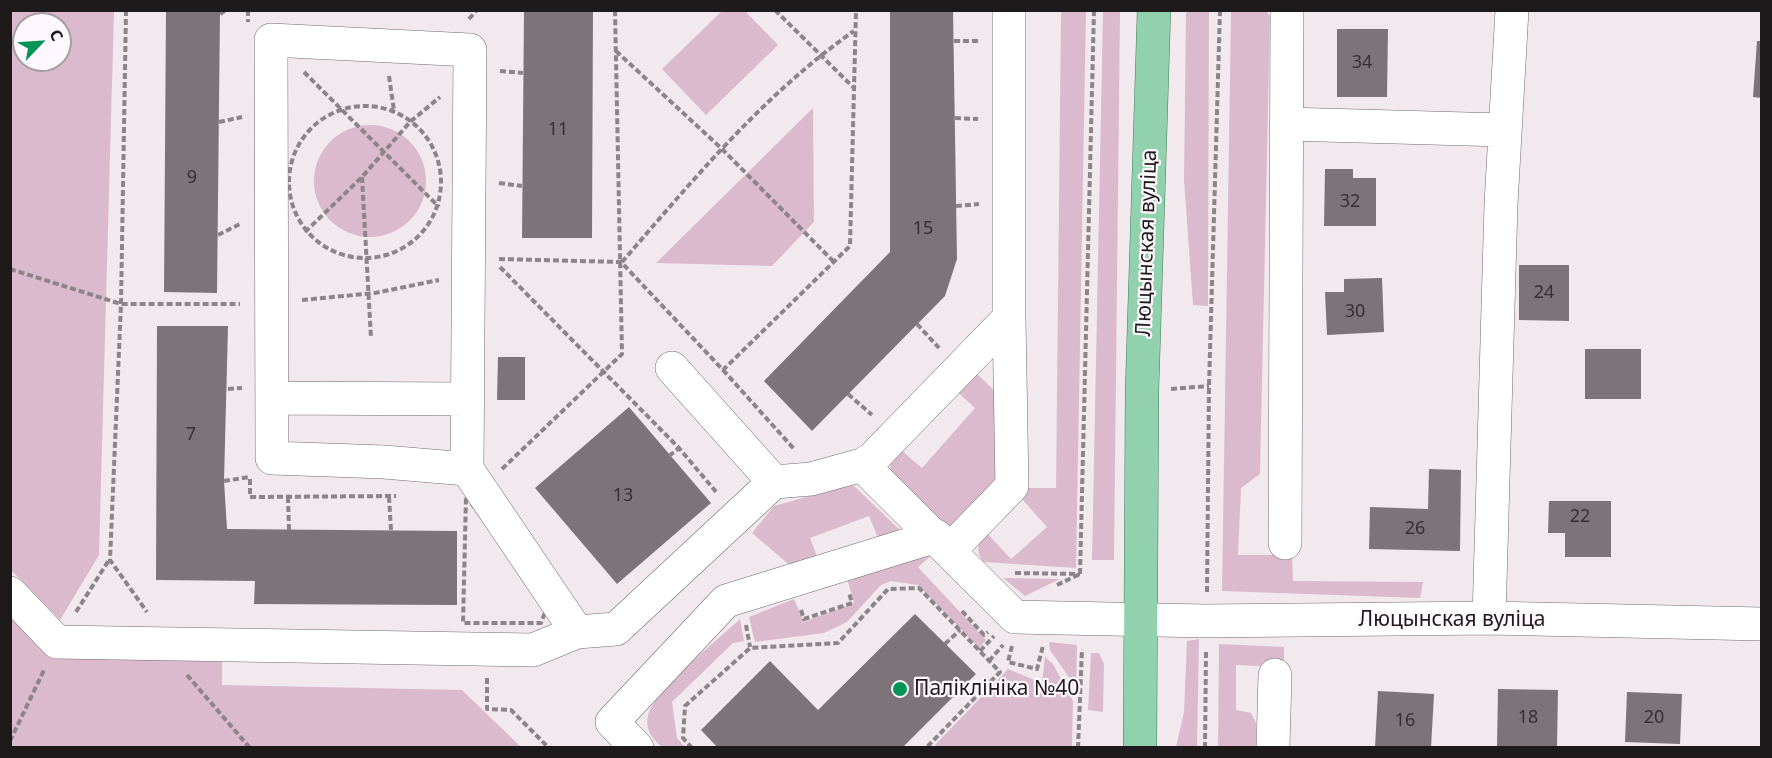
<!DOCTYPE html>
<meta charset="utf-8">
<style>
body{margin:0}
#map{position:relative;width:1772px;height:758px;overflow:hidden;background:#f2e9ee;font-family:"Noto Sans",sans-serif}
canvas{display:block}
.frame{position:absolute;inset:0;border:12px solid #1e1a1c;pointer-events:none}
.north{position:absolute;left:12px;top:12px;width:60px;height:60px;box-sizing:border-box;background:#fef7fb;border:2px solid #a49fa2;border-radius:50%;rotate:65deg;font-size:16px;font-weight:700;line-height:24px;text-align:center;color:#1e1a1c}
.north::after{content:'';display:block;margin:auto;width:21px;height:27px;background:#009455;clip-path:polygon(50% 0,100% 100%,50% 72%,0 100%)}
</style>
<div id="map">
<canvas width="1772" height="758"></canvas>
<div class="frame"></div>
<div class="north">С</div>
</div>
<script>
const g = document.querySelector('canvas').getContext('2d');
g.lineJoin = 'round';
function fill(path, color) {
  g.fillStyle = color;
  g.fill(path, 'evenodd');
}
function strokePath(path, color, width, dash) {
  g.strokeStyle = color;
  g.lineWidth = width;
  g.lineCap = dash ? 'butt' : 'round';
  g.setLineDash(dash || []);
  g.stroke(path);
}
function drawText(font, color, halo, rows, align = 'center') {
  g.font = font + ' "Noto Sans",sans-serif';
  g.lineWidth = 4.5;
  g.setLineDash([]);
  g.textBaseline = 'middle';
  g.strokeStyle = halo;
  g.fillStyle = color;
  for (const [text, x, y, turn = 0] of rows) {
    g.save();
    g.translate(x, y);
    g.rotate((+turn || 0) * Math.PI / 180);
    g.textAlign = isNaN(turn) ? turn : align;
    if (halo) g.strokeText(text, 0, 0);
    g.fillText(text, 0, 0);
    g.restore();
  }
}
fill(new Path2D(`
 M1191,10L1209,11L1208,306L1193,305L1184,180L1186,13Z
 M10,11H114L99,555L60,620L11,570ZM24,24H60V60H24Z
 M722,11H745L778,45L706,115L662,69Z
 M1061,11H1086L1076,568L984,562C975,553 978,540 985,531L1011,559L1047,527L1021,498L1026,488H1056Z
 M1103,11H1120L1114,560H1092Z
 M1231,11H1266L1270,16L1260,474L1241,488L1238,555H1292L1293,581L1423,582L1420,598L1222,591Z
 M813,108L814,222L772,266L656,263Z
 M314 181a56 56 0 1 1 112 0a56 56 0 1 1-112 0Z
 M967,375H978L997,393L998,477L956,527L946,526L890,471L891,457L900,449L922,468L975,408L954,389Z
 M852,484L900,530L878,538L869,516L810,538L818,559L793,568L752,533L774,506Z
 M932,555L918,567L986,640L979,648L918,585L891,581L881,585L847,622L824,633L755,642L749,617L794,599L804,622L854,603L847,578Z
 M1003,578L1060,579L1025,596Z
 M10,611L46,647L222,658V685L462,690L521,747H11Z
 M740,619L744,641L733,643L672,702L677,738L685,747H662C652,738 645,730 648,716C653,691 720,638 740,619Z
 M1199,639L1197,747H1176L1184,712L1187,641Z
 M1049,642L1077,645L1076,687L1050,650Z
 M1219,644L1284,647V667L1236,665V710L1251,713L1256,723V747L1218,748Z
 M1091,653H1099L1104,664L1103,712L1088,710Z
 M1045,657L1053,664L1073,701L1072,747L938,748L935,745L1008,669L1042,683Z`), '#dbbace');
fill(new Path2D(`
 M166,10H220L217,293L164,292Z
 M524,10H593L592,238H522Z
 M890,10H953L957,259L945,296L812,431L764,381L890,252Z
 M1337,29H1388L1387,97H1337Z
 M1757,41H1762V98L1753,97Z
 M1325,169H1353V178H1376V226H1324Z
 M1519,265H1569V321L1519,320Z
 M1382,278L1384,332L1327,335L1325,292H1344V279Z
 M157,326H228L224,481L227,529L457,531V605L254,604L255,581L156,580Z
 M1585,349H1641V399H1585Z
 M498,357H525V400H497Z
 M629,407L711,503L617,584L535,488Z
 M1429,469L1461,470L1460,551L1369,549L1370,507L1428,509Z
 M1549,501H1611V557H1565V533H1548Z
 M915,614L976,674L902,748H718L701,730L770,661L818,710Z
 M1498,689L1558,690L1557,747L1497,746Z
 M1378,691L1434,694L1431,748H1375Z
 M1627,692L1682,694L1680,744L1625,742Z`), '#7c7479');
const minor = new Path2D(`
 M1286,124L1504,130
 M672,368L774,482
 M272,398L468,399
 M862,465L1015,617L1205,621L1489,618L1762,624
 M467,469L384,462L272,458L271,40L470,50L467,469L577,632
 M1285,543L1287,10
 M949,551L1012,486L1009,318
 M10,593L57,642L533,650L577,632L616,629L774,482L811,479L862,465L872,459L1009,318V10
 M1489,618L1501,204L1512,10
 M637,748L612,722L726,601L936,536
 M1273,748L1275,675`);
const major = new Path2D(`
 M1140,748L1142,391L1154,10`);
strokePath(minor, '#726a6e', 34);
strokePath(major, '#3a7d56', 34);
strokePath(new Path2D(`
 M126,10L121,304L110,560L147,612
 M248,10V22
 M775,10L855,89
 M220,14L226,10
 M469,19L477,10
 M954,41H980
 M616,51L721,148L833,261
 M500,71L523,73
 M304,72L439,207
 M389,76L394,111
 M289 182a76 76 0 1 1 152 0a76 76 0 1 1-152 0Z
 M955,118L978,119
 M219,122L242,117
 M362,177L371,338
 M499,183L522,186
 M956,206L979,204
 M305,232L362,177L410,122L440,97
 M218,235L242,223
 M499,259L621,262L723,370L850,246L856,10
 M622,262C693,180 764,94 854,31
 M500,267L679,448L717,493
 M10,269L121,304H240
 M302,300L375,293L439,280
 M917,324L939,348
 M723,370L795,450
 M228,389L242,388
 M1171,389L1209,386
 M848,394L872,415
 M669,456L679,448
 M502,469L622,354L615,10
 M250,479V497L396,496
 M224,481L250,477
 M466,496L547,607L541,623H463Z
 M288,497L289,530
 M389,497L391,530
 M1015,573L1080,574
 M1080,574L1094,10
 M1057,585L1080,574
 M1207,592L1209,386L1220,10
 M801,610L804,619L852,603L849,593
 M962,611L984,635L988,632
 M76,612L109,560
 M746,625L750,647
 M945,644L960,630
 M1012,646L1008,662L1037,669L1043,646
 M980,651L994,636
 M989,661L1003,645
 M187,675L250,748
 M487,678V709L511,710L549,748
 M10,741L45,668
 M692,748L683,738L685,706L750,648L838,643L888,589L919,588L1000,672L926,748
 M1078,748L1082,649
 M1205,748L1206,650`), '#8b8488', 4, [6, 3]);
strokePath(minor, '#fff', 33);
strokePath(major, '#92d1ad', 33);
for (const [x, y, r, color] of [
 [900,689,8,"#009455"]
]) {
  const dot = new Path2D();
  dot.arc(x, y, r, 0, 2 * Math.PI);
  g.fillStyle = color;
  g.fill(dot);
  strokePath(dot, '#fef7fb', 2);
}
drawText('18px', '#363033', null, [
 ["34",1362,63],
 ["11",558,130],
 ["9",192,178],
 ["32",1350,202],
 ["15",923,229],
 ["24",1544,293],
 ["30",1355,312],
 ["7",191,435],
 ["13",623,496],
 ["22",1580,517],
 ["26",1415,529],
 ["18",1528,718],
 ["20",1654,718],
 ["16",1405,721]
]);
drawText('21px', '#1e1a1c', '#fef7fb', [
 ["Люцынская вуліца",1147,243,-88],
 ["Люцынская вуліца",1452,620]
]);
drawText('21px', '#1e1a1c', '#fef7fb', [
 ["Паліклініка №40",914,689]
], 'left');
</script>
